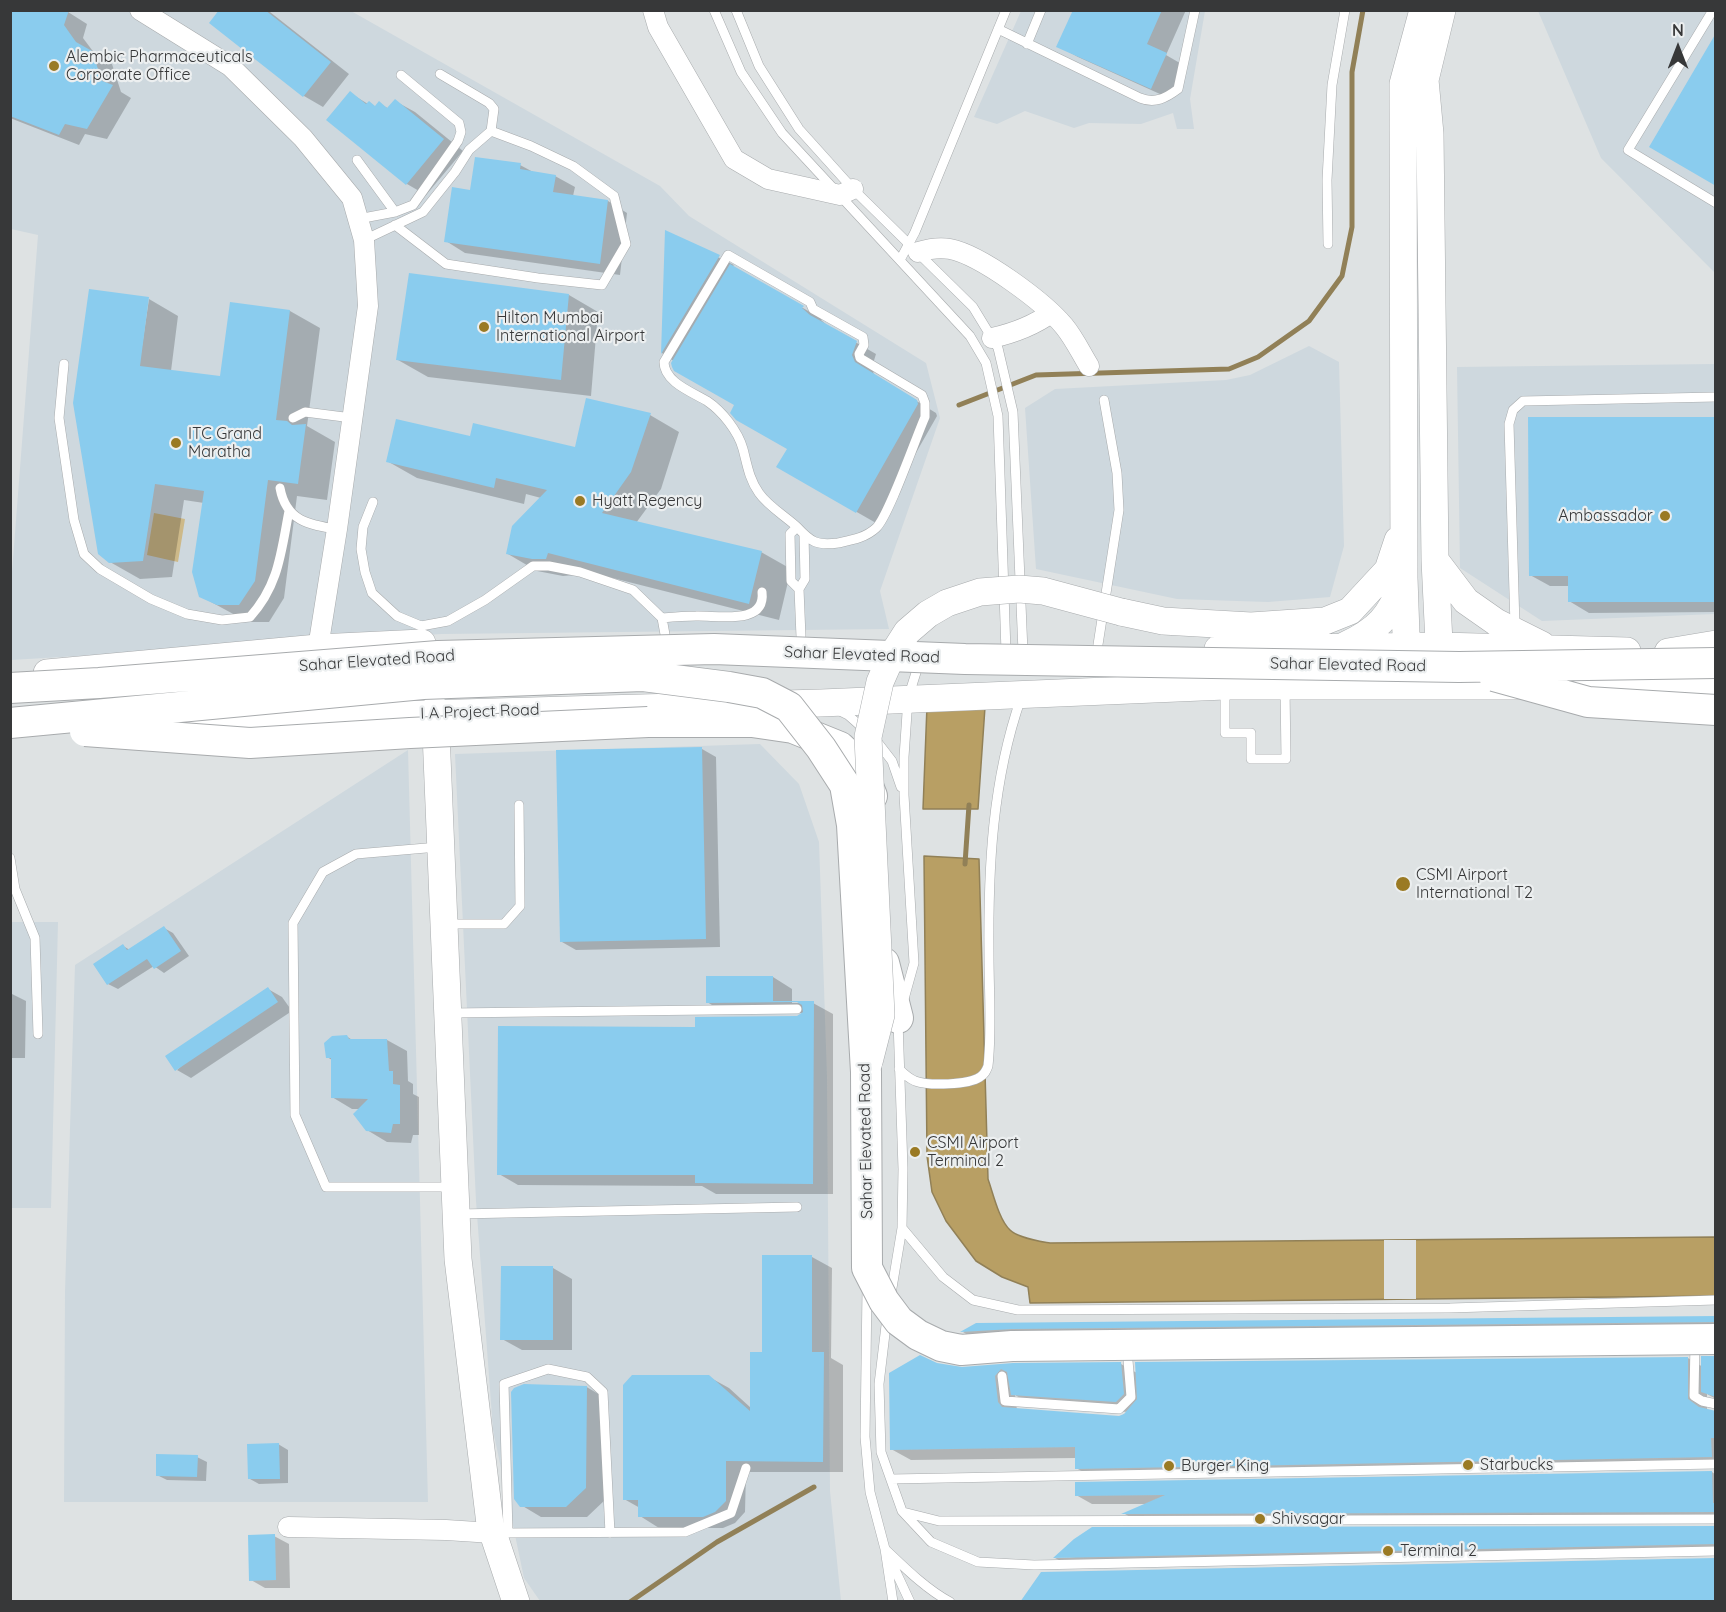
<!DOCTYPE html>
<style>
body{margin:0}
#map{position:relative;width:1726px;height:1612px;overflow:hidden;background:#dee2e3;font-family:Quicksand,sans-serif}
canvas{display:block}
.frame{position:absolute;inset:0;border:12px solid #373839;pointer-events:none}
.north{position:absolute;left:1648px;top:18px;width:60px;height:60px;-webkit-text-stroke:4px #eceff0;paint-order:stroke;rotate:0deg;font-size:16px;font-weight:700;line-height:24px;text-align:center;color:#373839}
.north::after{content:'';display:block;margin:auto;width:21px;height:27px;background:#373839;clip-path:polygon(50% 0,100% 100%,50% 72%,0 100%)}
</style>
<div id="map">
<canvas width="1726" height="1612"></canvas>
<div class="frame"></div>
<div class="north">N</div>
</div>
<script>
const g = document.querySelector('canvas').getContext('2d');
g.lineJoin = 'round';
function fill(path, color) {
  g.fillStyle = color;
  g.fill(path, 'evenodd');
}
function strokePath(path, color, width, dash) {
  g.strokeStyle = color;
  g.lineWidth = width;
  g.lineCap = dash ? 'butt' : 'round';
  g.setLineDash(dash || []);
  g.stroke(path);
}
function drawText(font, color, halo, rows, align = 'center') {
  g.font = font + ' Quicksand,sans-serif';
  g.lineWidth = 4.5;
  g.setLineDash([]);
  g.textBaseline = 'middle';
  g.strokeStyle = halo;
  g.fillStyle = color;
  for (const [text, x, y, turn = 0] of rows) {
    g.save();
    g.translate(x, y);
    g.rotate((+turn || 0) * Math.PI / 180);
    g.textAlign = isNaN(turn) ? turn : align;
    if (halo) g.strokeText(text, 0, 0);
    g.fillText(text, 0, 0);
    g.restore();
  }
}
fill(new Path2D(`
 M11,11H351L660,186L689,216L926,363L940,418L880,591L889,629L442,634L11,660V585L38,235L11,229Z
 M1021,11H1205L1190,99L1194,129H1177L1173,113L1141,124L1089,123L1074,128L1025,111L997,124L974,117Z
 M1538,11H1715V273L1601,158Z
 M1309,346L1339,362L1344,546L1330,597L1268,602L1177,599L1036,569L1025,408L1055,389L1226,380L1250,375Z
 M1715,364V614L1542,621L1460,568L1457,367Z
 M760,744L799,784L819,842L827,1075L830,1491L841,1601H540L524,1578L493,1430L476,1201L455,754Z
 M408,750L428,1502H64L65,1292L75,965Z
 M11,922H58L51,1208H11Z`), '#ced8de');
fill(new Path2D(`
 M154,513L185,519L178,562L147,555Z`), '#cdb989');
const water = new Path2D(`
 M927,706L985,707L978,809H923Z
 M924,856L979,859L988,1179C993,1193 999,1220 1010,1230C1018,1238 1039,1241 1050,1243L1715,1237V1296L1030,1303L1028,1287L1002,1277L976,1261L946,1221L932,1192L927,1156Z`);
fill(water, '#b89f64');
strokePath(water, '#918057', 1.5);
fill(new Path2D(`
 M1384,1240H1416V1299H1384Z`), '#dee2e3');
fill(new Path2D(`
 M10,10L68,12L87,24L83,38L95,54L112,64L121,92L131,98L107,139L85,134L79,145L10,118Z
 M242,10L270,12L349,74L323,107L304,96Z
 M1074,10H1186L1166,55L1185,66L1171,99L1078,57L1058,46Z
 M350,93L368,104L376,107L379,103L389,109L395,101L415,112L463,151L426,195L407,184Z
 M520,165L535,173L555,176L575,187L573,196L608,201L627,213L620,275L465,253L446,241L471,192Z
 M666,232L734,265L732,267L822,319L821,320L829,327L876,354L872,367L874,375L936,413L937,416L876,523L778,467L789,448L736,404L662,353Z
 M569,295L598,312L591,396L428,377L398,360Z
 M149,299L178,316L171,371L222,378L232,304L290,311L320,328L307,426L335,442L327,500L297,496L284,598L269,622H248L200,596L204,503L184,500L172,577L140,579L110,562Z
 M650,415L679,432L661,489L636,523L761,552L791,569L779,620L577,569L575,575L563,576L537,571L508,554L541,498L526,494L524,504L417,478L387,461L471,438L576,449Z
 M1716,419V612L1589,613L1569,601V586H1550L1530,575Z
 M702,749L716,757L720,947L576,950L562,942Z
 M164,928L173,933L189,956L164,973L154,966L118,989L108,984L123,946L130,950Z
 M773,977L792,989V1003H813L833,1014V1194H716L702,1186L518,1185L499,1174L697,1028L804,1016V1013L727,1014L707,1002Z
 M268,989L282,997L292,1011L191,1078L177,1070Z
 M10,993L26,1001L25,1058H10Z
 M346,1036L354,1041L387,1040L407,1051L408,1081L413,1084V1094L419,1097V1135H413L411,1143L387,1142L367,1130L361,1109H352L332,1097V1060L327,1057Z
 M812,1257L832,1268L831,1358L843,1365V1472H746L745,1512L735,1523L723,1528H659L640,1516V1508L624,1499L709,1377L729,1388L751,1408L764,1353Z
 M553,1268L572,1279V1350H522L502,1339Z
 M1716,1318V1332L981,1343L963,1332L977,1324Z
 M1716,1356V1399L1707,1394V1410L1716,1412V1468L1096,1479L1076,1468V1458L911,1460L891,1449L937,1364L962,1369L1121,1364L1137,1373L1688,1358L1703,1367ZM1015,1395L1032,1405L1128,1412L1119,1417L1017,1410Z
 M585,1386L605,1398L606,1499L587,1517H541L521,1505Z
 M278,1444L288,1450V1483L259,1484L250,1479Z
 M197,1457L207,1462L206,1481L167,1480L157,1475Z
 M1712,1472L1716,1475V1521L1139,1522L1125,1514L1148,1504H1092L1076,1495Z
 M1716,1527V1553L1070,1566L1055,1558Z
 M274,1536L289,1544L290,1588H265L251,1580Z`), '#0003');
strokePath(new Path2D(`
 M959,405L1036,375L1229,369L1258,357L1309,321L1342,276L1352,227V72L1363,10
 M965,864L969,805
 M630,1602L717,1542L814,1487`), '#918057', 5);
fill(new Path2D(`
 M10,10H69L64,25L76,42L92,51L102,81L113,85L87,129L65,124L59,135L10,116Z
 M219,10H265L331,62L303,97L209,23Z
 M1073,10H1162L1147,44L1167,53L1151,89L1056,47Z
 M1716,33V186L1649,147Z
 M350,91L366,104L369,101L375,106L379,101L387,108L395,99L444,139L406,185L326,120Z
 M475,157L521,163L520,169L556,175L553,192L608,200L600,264L444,242L452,187L470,190Z
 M665,230L720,255L661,354Z
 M730,264L804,306L802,308L810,315L857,341L852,355L855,362L917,400L918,404L856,513L776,467L787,449L736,420L730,413L734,405L674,371L672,367L671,363Z
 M409,273L569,294L561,380L396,360Z
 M89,289L149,297L140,366L220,376L230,302L290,310L276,420L287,421L292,425L306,424L298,484L268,480L255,581L239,605H217L199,597L192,572L204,491L155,484L143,561L109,563L98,554L73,403Z
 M586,398L651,413L631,472L602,513L762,551L749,604L548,553L546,559H532L506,554L512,526L547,490L496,478L494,488L386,462L396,419L470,436L473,423L575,447Z
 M1528,417H1716V602H1568V576H1529Z
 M702,747L706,939L560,942L556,750Z
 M164,926L181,951L154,969L147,959L107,985L93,964L123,944L127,950Z
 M706,976H773V1001H814L813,1184L695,1183V1175H497L498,1026L695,1027V1017L797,1016L803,1012L802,1005L797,1002L706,1003Z
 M268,987L278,1002L175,1071L165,1056Z
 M347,1035L349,1039H387L389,1071H393V1084L400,1085V1124H393L391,1133L366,1131L353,1114L368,1099L331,1098V1058H326L324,1043L332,1036Z
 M762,1255H812V1352H824L823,1462L726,1461V1501L715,1512L703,1517H638V1500H623V1385L632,1375H709L750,1411V1352H762Z
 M501,1266H553V1340H500Z
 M1716,1316V1322L1012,1329L960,1332L976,1323Z
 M920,1355L937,1363L962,1367L1013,1363L1121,1362L1124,1394L1116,1402L1011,1395L1007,1372L1001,1369L995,1376L998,1402L1002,1407L1119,1416L1124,1414L1137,1399L1135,1362L1688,1357V1399L1699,1407L1716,1411V1438H1711L1712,1457L1075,1469V1447L890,1450L889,1373Z
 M1701,1356H1716V1397L1701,1392Z
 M524,1384L587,1386L586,1488L566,1507H520L514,1499L511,1392L514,1388Z
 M279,1443L280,1479H248L247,1444Z
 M156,1454L198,1455L197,1477L156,1476Z
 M1712,1471L1713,1503H1716V1512L1121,1514L1165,1495L1075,1496V1482Z
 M1716,1526V1544L1053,1558L1074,1539L1092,1527Z
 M275,1534L276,1580L249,1581L248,1535Z
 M1716,1558V1602H1020L1041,1572Z`), '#8accee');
const lane = new Path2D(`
 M714,10L741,72L782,133L970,336L986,363L998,416L1006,652
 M736,10L759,66L799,129L853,189L973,307L998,348L1013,412L1023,652
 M1713,10L1628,150L1716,203
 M998,29L1140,98C1155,104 1166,98 1178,89L1195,10
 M1027,44L1041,10
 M440,74L489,103L494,109L491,131
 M357,160L395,212
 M358,219L395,212L413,205L458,141L461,132L459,123L401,75
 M364,240L423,212L455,172L469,150L491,131L531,146L573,166L614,196L626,244L602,285L538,278L446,264L395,225
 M1328,244L1327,180L1332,85L1345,10
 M900,260L915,232L1006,10
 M64,364L59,418L74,520L84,554L100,569L151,599L187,614L222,620L250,617C279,585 281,552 289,511
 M293,418L305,412L352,418
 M280,488C286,521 309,525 337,529
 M373,502L363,527L361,549L365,572L372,593L397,616L421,626L448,621L485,600L533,566H549L580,572L633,590L662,618L666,640
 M797,527C785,516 768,506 759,493C749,479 747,464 743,449C738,431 722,411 707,401C692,392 664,382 664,362L728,255L810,302L813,309L863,337L864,345L859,354L860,358L922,395L925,403V417C916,437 889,516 876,528C865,538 852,540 838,543C817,546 811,542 797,527L790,534L791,581L799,589
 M662,618C673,617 685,616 696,616C717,615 766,626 762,592
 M1515,626L1509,424L1513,410L1523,401L1716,397
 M801,637L799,589L805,579L804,534
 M1097,651L1119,510L1117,473L1104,400
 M1225,689V733H1251V759H1286L1285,688
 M840,711L848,715L865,730
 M875,739L892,761L901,787
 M438,847L356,854L323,872L293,923L295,1115L326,1187H451
 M10,858L15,889L35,938L38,1034
 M446,924H504L520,906L519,805
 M904,999L914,963L904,795V757L908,698L920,660
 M450,1013L797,1009
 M899,1069C904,1074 908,1078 915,1081C929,1086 968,1085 980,1077C985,1074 986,1071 988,1066C992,1030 989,992 989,956C988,869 992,781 1021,698
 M459,1214L797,1207
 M902,1228L943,1277L973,1300L1018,1310L1450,1308L1716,1300
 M867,1289L865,1437L870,1492L885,1549L893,1602
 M891,1294L902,1228L903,1169L898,1021
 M887,1317L879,1384L881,1452L902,1511L931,1542L978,1562L1034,1565L1716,1551
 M1695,1342L1694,1396L1702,1401L1716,1404
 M1002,1376L1005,1401L1119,1409L1131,1397L1127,1348
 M891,1479L1716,1464
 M903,1512L939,1521L1716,1519
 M504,1533L685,1532L731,1513L746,1468
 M508,1533L504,1384L548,1369L587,1377L603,1392L610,1533
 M885,1549C905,1568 926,1589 950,1602
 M890,1559L910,1602`);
const street = new Path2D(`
 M140,10L230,66L303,138L352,198L364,240L368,306L337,529L318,648
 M653,10L658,27L734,159L768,179L840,195L853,189
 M918,252C928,249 940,247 950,249C981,255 1044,302 1064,326C1074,338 1081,353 1089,366
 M992,338C1014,333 1033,326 1051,313
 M288,1527L446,1530L493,1533`);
const secondary = new Path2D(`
 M1435,560L1466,601L1496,622L1542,645
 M1121,612L1163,621L1251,626L1325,621L1350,611L1388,570L1398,540
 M1344,646C1378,630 1390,617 1403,582
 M1218,649L1440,646L1627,651
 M1668,652L1716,644
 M1407,663L1404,578L1403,84L1423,10
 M1440,664L1435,560L1430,134L1425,80L1442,10
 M47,673L318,648L422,643
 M435,709L458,1259L490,1524L516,1602
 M158,726L315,717L821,703L1225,686H1716`);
const primary = new Path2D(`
 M648,722H752L793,728L840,747L860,766L872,796
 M884,963L898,1018`);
strokePath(lane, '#a8abad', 10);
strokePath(street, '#a8abad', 21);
strokePath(secondary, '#a8abad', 28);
strokePath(primary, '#a8abad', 32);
strokePath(lane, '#fff', 9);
strokePath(street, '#fff', 20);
strokePath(secondary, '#fff', 27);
strokePath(primary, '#fff', 30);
const secondaryBridge = new Path2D(`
 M869,1062L881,1015L868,737L880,682L891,657L907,632L928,614L947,603L980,592L1019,589L1043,591L1121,612`);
const primaryBridge = new Path2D(`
 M1494,676L1588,702L1716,710
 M10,688L99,683L438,656L714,649L965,659L1459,667L1716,663
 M10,723L423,684L643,676L729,687L762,693L789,707L821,748L845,785L852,825L866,1072L867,1268L884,1301L899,1321L918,1335L941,1346L961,1350L1012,1346L1716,1339
 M85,731L250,743L410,733L648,722`);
strokePath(secondaryBridge, '#a8abad', 28, []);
strokePath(primaryBridge, '#a8abad', 32, []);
strokePath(secondaryBridge, '#fff', 27);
strokePath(primaryBridge, '#fff', 30);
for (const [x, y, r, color] of [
 [54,66,6,"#9a7a24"],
 [484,327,6,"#9a7a24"],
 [176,443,6,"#9a7a24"],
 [580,501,6,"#9a7a24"],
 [1665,516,6,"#9a7a24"],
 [1403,884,8,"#9a7a24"],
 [915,1152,6,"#9a7a24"],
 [1468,1465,6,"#9a7a24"],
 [1169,1466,6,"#9a7a24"],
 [1260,1519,6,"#9a7a24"],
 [1388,1551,6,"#9a7a24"]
]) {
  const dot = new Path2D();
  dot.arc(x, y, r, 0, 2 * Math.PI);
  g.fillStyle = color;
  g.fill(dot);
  strokePath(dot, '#eceff0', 2);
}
drawText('16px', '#373839', '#eceff0', [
 ["Alembic Pharmaceuticals",66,57],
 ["Corporate Office",66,75],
 ["Hilton Mumbai",496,318],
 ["International Airport",496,336],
 ["ITC Grand",188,434],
 ["Maratha",188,452],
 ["Hyatt Regency",592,501],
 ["Ambassador",1653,516,"right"],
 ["CSMI Airport",1416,875],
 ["International T2",1416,893],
 ["CSMI Airport",927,1143],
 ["Terminal 2",927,1161],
 ["Starbucks",1480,1465],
 ["Burger King",1181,1466],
 ["Shivsagar",1272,1519],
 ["Terminal 2",1400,1551]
], 'left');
drawText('16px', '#373839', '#eceff0', [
 ["Sahar Elevated Road",862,655,2],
 ["Sahar Elevated Road",377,661,-4],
 ["Sahar Elevated Road",1348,665,1],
 ["I A Project Road",480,712,-2],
 ["Sahar Elevated Road",866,1141,-91]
]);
</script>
